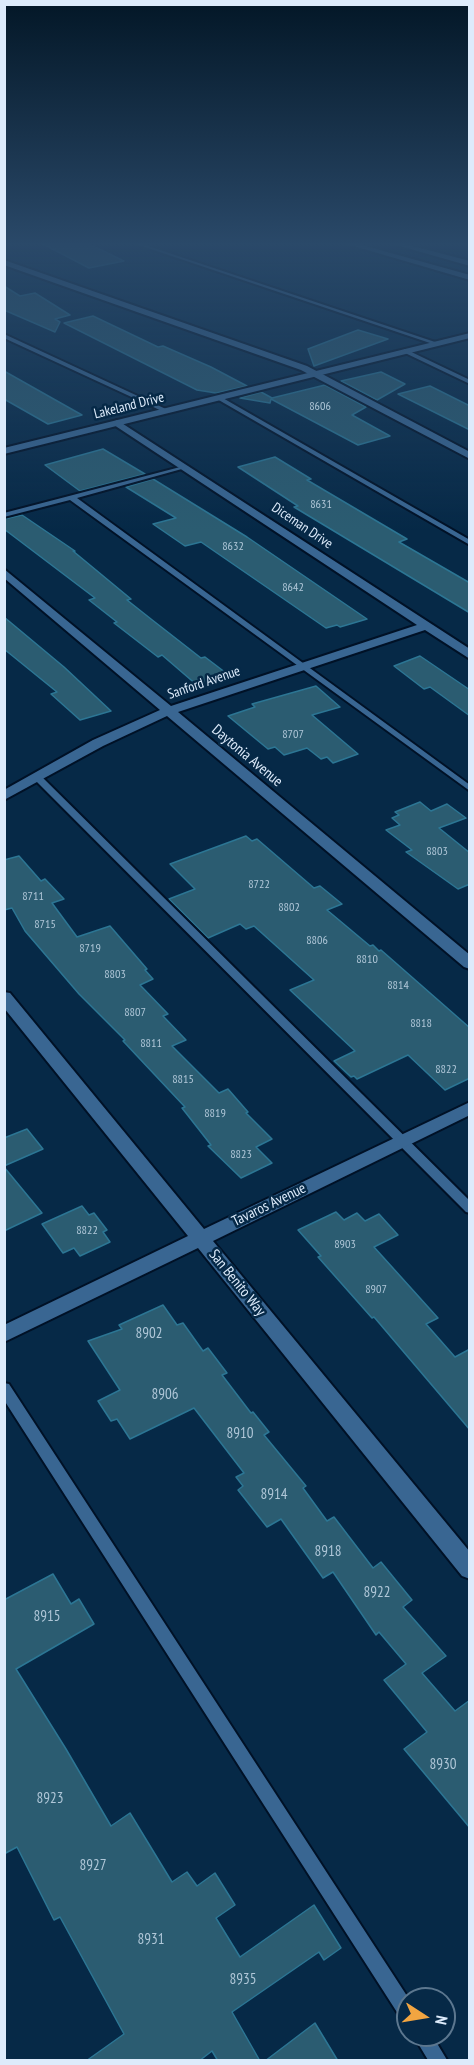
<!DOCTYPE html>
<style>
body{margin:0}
#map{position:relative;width:474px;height:2065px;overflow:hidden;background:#062947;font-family:"PT Sans Narrow",sans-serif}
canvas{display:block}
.frame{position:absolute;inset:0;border:6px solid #ddebfb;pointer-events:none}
.north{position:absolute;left:396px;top:1987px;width:60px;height:60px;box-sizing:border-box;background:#062947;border:2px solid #5c778f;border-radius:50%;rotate:102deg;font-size:16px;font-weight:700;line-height:24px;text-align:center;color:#ddebfb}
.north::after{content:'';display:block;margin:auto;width:21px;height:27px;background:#f2a541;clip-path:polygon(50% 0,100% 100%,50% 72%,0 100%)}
</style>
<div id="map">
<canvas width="474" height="2065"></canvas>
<div class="frame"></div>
<div class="north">N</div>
</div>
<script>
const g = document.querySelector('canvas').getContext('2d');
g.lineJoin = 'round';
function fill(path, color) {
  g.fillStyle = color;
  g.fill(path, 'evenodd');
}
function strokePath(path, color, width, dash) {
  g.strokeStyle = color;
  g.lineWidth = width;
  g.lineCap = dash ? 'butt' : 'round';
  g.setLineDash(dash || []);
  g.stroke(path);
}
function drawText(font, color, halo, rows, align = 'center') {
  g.font = font + ' "PT Sans Narrow",sans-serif';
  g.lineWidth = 5;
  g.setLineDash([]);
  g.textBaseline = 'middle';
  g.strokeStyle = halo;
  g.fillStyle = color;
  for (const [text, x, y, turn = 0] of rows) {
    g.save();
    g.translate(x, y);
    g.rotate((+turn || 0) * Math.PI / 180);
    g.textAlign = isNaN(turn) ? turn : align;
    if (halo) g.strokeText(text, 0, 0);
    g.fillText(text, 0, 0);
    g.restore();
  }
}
const building = new Path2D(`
 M39,242H85L124,261L89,268Z
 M4,286L20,296L35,293L70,315L55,319L60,322L55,332L4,310Z
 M93,316L158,347L163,346L211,367L247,386L216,393L197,390L64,323Z
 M358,330L388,339L314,366L308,349Z
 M4,371L82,415L48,424L4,399Z
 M381,372L405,384L377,400L341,381Z
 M325,385L366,407L352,415L390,436L358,445L271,399L270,403L240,398L261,392L272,398Z
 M430,386L470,406V430L398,394Z
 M103,449L145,474L80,491L45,465Z
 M275,457L311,479L307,480L407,539L399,542L470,583V613L294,507L298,506L238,467Z
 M153,479L247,537L367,619L340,627L337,625L326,628L201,542L185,546L153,524L176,518L126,487Z
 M22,515L75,551H73L131,599L127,600L151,619L201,658L205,657L230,676L198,686L162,655L158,657L114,623L117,622L89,600L95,598L4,529V519Z
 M4,617L64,667L111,711L80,720L51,694L57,692L4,649Z
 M420,656L470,690V716L430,687L424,689L394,666Z
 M316,686L340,707L312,715L358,754L333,763L327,757L321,759L307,748L284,755L275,747L268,749L228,716L255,707L252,704Z
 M420,802L431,811L447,804L466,818L439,828L470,853V884L458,889L406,852L412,850L386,830L400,825L392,818L399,815L395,812Z
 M246,836L252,841L257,839L314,888L320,886L342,904L327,910L370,946L373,945L379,951L381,950L470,1028V1078L445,1090L408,1055L357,1079L354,1076L351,1077L334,1061L355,1051L290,990L314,980L254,926L246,929L240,924L208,938L169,899L195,889L170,864Z
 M19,856L41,881L45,879L64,899L52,903L77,937L110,926L147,969L145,970L153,979L140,985L168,1014L163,1016L186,1040L172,1046L219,1093L228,1089L248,1112L246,1113L272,1139L256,1147L272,1163L241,1178L208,1146L211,1145L182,1108L185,1107L123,1041L125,1040L79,994L25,931L12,908L4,910V860Z
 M27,1129L43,1149L4,1166V1138Z
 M4,1167L42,1213L4,1231Z
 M82,1206L89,1215L94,1213L107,1230L103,1232L110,1242L80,1256L74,1248L63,1253L42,1224Z
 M336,1212L344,1220L357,1213L365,1221L379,1214L398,1235L374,1247L438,1318L426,1324L455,1357L470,1349V1430L374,1317L372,1318L318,1257L321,1256L298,1230Z
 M163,1305L177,1325L183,1323L203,1351L208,1348L227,1373L222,1375L251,1413L253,1412L269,1432L264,1435L306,1486L303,1488L327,1521L334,1517L373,1568L381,1562L412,1600L403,1607L446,1656L422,1673L455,1711L470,1700V1828L404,1749L427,1732L384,1680L406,1664L379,1632L376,1635L333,1572L323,1578L281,1519L267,1527L238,1490L243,1486L236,1477L244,1473L194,1408L130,1439L117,1419L111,1421L98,1401L120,1390L88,1341L122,1329L119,1325Z
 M53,1574L71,1604L79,1599L94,1624L16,1669L66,1749L111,1826L130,1813L172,1882L187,1872L197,1886L215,1873L235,1905L216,1918L240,1957L314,1905L341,1948L324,1960L319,1952L232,2012L260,2061H218L212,2051L199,2061H86L124,2034L60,1917L54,1920L17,1847L4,1854V1600Z
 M315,2023L338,2061H265Z`);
fill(building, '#2b5c71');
strokePath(building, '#2c7694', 1.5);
const service = new Path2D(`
 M130,242H136L438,343L433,344Z
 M4,334L168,410L169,411L164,412L4,338Z
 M405,349L470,380V384L403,352L402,351Z
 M217,397H221L470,540V545L217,399Z
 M184,466L189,467L77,498L470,785V791L70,500L4,517V513Z
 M37,774L40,775L470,1201V1213L466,1212L34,779V775Z
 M4,1383L9,1384L409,1999L408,2023L402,2020L4,1400Z
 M413,2035H432L447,2060H428Z`);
const minor = new Path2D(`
 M340,242H351L470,275V280Z
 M386,242H397L470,261V266Z
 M4,260L307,366L470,452V459L301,370L4,265Z
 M117,420L470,649V659L425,630L178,712L470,955V969L464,967L167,716L103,746L4,800V790L93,740L160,710L4,578V569L171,706L417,625L114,425L112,423Z
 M4,992L10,993L204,1229L470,1102V1115L213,1241L470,1552V1579L462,1576L198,1248L4,1342V1325L188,1236L4,1008Z`);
const tertiary = new Path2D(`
 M470,333V338L4,454V448Z`);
strokePath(service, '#001126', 4);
strokePath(minor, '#001126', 4);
strokePath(tertiary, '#001126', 4);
fill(service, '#396692');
fill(minor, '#396692');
fill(tertiary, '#396692');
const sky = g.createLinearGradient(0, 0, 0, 531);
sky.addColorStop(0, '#031727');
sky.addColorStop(0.46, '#2a4969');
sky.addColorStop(1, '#2a496900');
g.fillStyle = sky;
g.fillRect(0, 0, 474, 531);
drawText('12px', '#b0c7d8', null, [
 ["8606",320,407],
 ["8631",321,505],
 ["8632",233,547],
 ["8642",293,588],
 ["8707",293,735],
 ["8803",437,852],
 ["8722",259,885],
 ["8711",33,897],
 ["8802",289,908],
 ["8715",45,925],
 ["8806",317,941],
 ["8719",90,949],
 ["8810",367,960],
 ["8803",115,975],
 ["8814",398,986],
 ["8807",135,1013],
 ["8818",421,1024],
 ["8811",151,1044],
 ["8822",446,1070],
 ["8815",183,1080],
 ["8819",215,1114],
 ["8823",241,1155],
 ["8822",87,1231],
 ["8903",345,1245],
 ["8907",376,1290]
]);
drawText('14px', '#ddebfb', '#062947', [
 ["Lakeland Drive",129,406,-14],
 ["Diceman Drive",302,526,34],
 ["Sanford Avenue",204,683,-19]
]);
drawText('15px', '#ddebfb', '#062947', [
 ["Daytonia Avenue",247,756,40],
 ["Tavaros Avenue",269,1205,-26],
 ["San Benito Way",237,1283,51]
]);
drawText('15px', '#b0c7d8', null, [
 ["8902",149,1334],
 ["8906",165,1395],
 ["8910",240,1434],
 ["8914",274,1495],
 ["8918",328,1552],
 ["8922",377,1593],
 ["8915",47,1617],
 ["8930",443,1765],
 ["8923",50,1799],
 ["8927",93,1866],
 ["8931",151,1940],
 ["8935",243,1980]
]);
</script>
